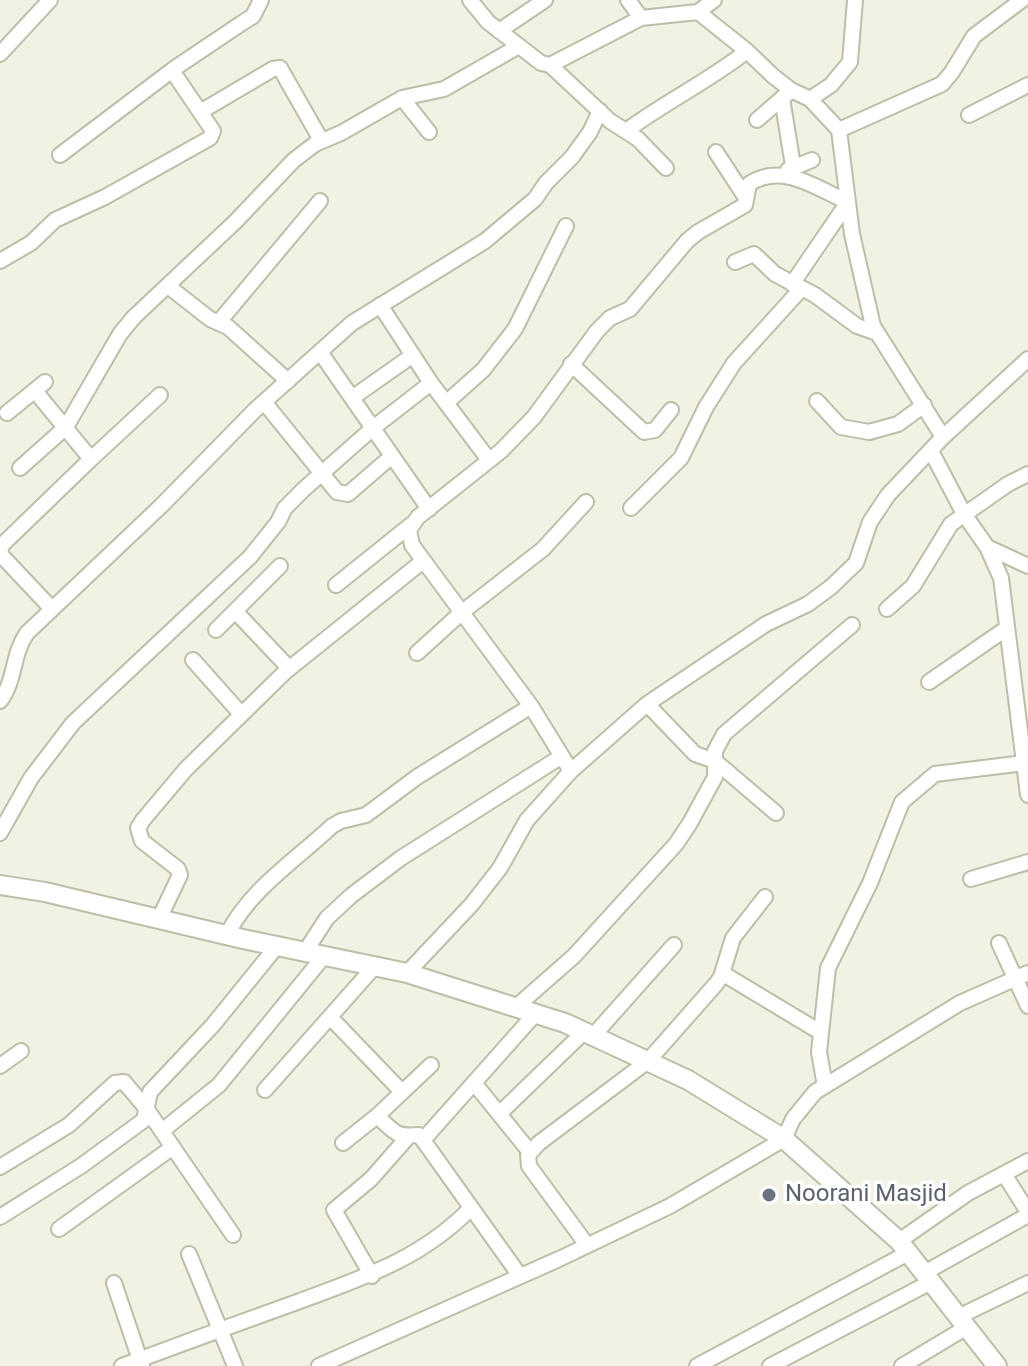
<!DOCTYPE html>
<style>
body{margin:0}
canvas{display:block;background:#f2f2e4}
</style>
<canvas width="1028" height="1366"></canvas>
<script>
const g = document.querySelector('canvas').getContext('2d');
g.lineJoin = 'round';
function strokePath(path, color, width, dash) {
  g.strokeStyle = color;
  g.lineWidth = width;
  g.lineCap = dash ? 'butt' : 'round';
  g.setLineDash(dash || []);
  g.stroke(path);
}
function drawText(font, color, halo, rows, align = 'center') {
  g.font = font + ' Roboto,sans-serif';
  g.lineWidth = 7;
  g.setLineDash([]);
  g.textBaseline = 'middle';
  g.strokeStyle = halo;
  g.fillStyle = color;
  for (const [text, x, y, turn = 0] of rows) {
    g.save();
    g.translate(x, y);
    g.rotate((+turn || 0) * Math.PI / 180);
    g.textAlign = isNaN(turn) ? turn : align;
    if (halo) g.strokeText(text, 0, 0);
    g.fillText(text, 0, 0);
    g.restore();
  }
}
const minor = new Path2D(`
 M470,0L488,22L541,63L550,65L641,18L698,12L747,51L773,76L791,90L810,99L839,130L852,234L873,326L943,437
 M628,0L641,18
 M698,12L714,0
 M499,31L545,0
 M0,54L50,0
 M550,65L610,121L638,139L666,168
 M402,98L429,132
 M782,98L793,166
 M810,99L831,85L850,62L855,0
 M200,112L273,69L280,68L321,140
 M969,115L1028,85
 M757,120L788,93
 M839,130L942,84L952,72L974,36L1022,0
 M626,131C665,102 709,81 747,51
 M716,152L746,198
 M60,155L175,68
 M788,170L812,160
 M0,261L31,243L55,220L105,197L210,138L213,131L173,72L175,68L242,23L253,16L261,0
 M735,262L754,254L775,274L815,295L857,326L877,333
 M168,286L210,319L228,327L288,381
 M380,305L431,383L489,460
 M218,323L320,201
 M320,352L429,509
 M571,364L644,432L655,430L671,410
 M35,391L91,459L3,544L0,550L2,556L52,609
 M352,398L413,355
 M817,401L841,427L869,432L898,424L924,405
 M264,402L337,492L348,494L392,456
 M446,403L483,370L515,329L566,226
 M7,413L45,382
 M931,451L964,514L987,547L1001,578L1028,795
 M91,459L160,395
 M20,468L66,427L120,334L134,317L235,222L294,160L315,144L341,133L402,98L444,89L519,46
 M631,508L681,458L706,407L734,363L802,288
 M987,547L1028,566
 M336,585L412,524
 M887,609L913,586L951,524L1008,484L1028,474
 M235,611L289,668
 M216,630L280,566
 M417,653L461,613L543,549L586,502
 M193,660L241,714
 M929,682L1007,628
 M0,701C16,680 12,654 27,633L161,506L256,409L352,323L485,241L535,199L546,183L572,157L590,132L600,111
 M647,704L695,754L715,761L776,813
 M571,771L531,706L412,545L409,530L418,517L501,451L534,417L597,331L610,318L630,309L687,241L698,232L745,205L749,184C782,162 816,188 848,202L792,284
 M0,833L31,778L73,723L250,557L278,522L285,508L304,489L373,428L431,383
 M971,879L1028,862
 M159,919L180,875L178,869L142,841L138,828L143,820L186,769L285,672L423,561
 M227,935C249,890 296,860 332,826L341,821L366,815L417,777L531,706
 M999,943L1028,1006
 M305,952L327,918L352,895L401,858L562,756
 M407,973L472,904L500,868L527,820L571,771L647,704L766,624L808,604L831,587L856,563L870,522L888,495L943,437L1028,359
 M722,973L820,1032
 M516,1007L574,956L676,844L690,823L715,777V751L724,734L852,625
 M330,1017L402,1092
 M593,1036L674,945
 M0,1066L21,1051
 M474,1083L530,1152
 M825,1086L819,1052L828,968L870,883L902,802L935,774L1024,763
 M265,1090L375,966
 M500,1113L585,1031
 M377,1116C395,1132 394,1137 419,1135L423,1140L520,1276
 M162,1131L219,1085L324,956
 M423,1140L536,1013
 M343,1143L377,1116L431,1065
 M0,1167L69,1125L115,1083L124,1082L146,1108L233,1235
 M1004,1174L1028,1212
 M0,1217L81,1166L144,1120L150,1092L213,1025L277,946
 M59,1229L173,1147
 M899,1241L968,1193L1028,1161
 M587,1245L529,1166L528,1155L539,1143L648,1061L716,984L721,977L733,938L765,897
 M189,1254L235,1366
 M924,1273L1028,1215
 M372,1276L334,1210L371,1179L407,1138
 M114,1283L142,1366
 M958,1317L1028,1283
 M122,1366C181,1344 241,1322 300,1301C365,1277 421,1259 471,1208
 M319,1366L559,1259L670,1206L784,1139L793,1119L815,1092L960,1003L1028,973
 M697,1366L908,1253
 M770,1366L931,1282
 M902,1366L967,1327`);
const tertiary = new Path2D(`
 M0,885L45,892L243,939L407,973L565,1023L688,1080L784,1139L899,1241L997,1366`);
strokePath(minor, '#bebda7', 18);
strokePath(tertiary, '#bebda7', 22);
strokePath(minor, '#fff', 14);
strokePath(tertiary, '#fff', 18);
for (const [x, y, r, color] of [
 [769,1195,8,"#6b7280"]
]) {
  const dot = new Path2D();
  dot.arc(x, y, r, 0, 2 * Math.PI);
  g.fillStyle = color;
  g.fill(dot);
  strokePath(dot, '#fff', 3);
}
drawText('24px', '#5b616d', '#fff', [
 ["Noorani Masjid",785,1195]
], 'left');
</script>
